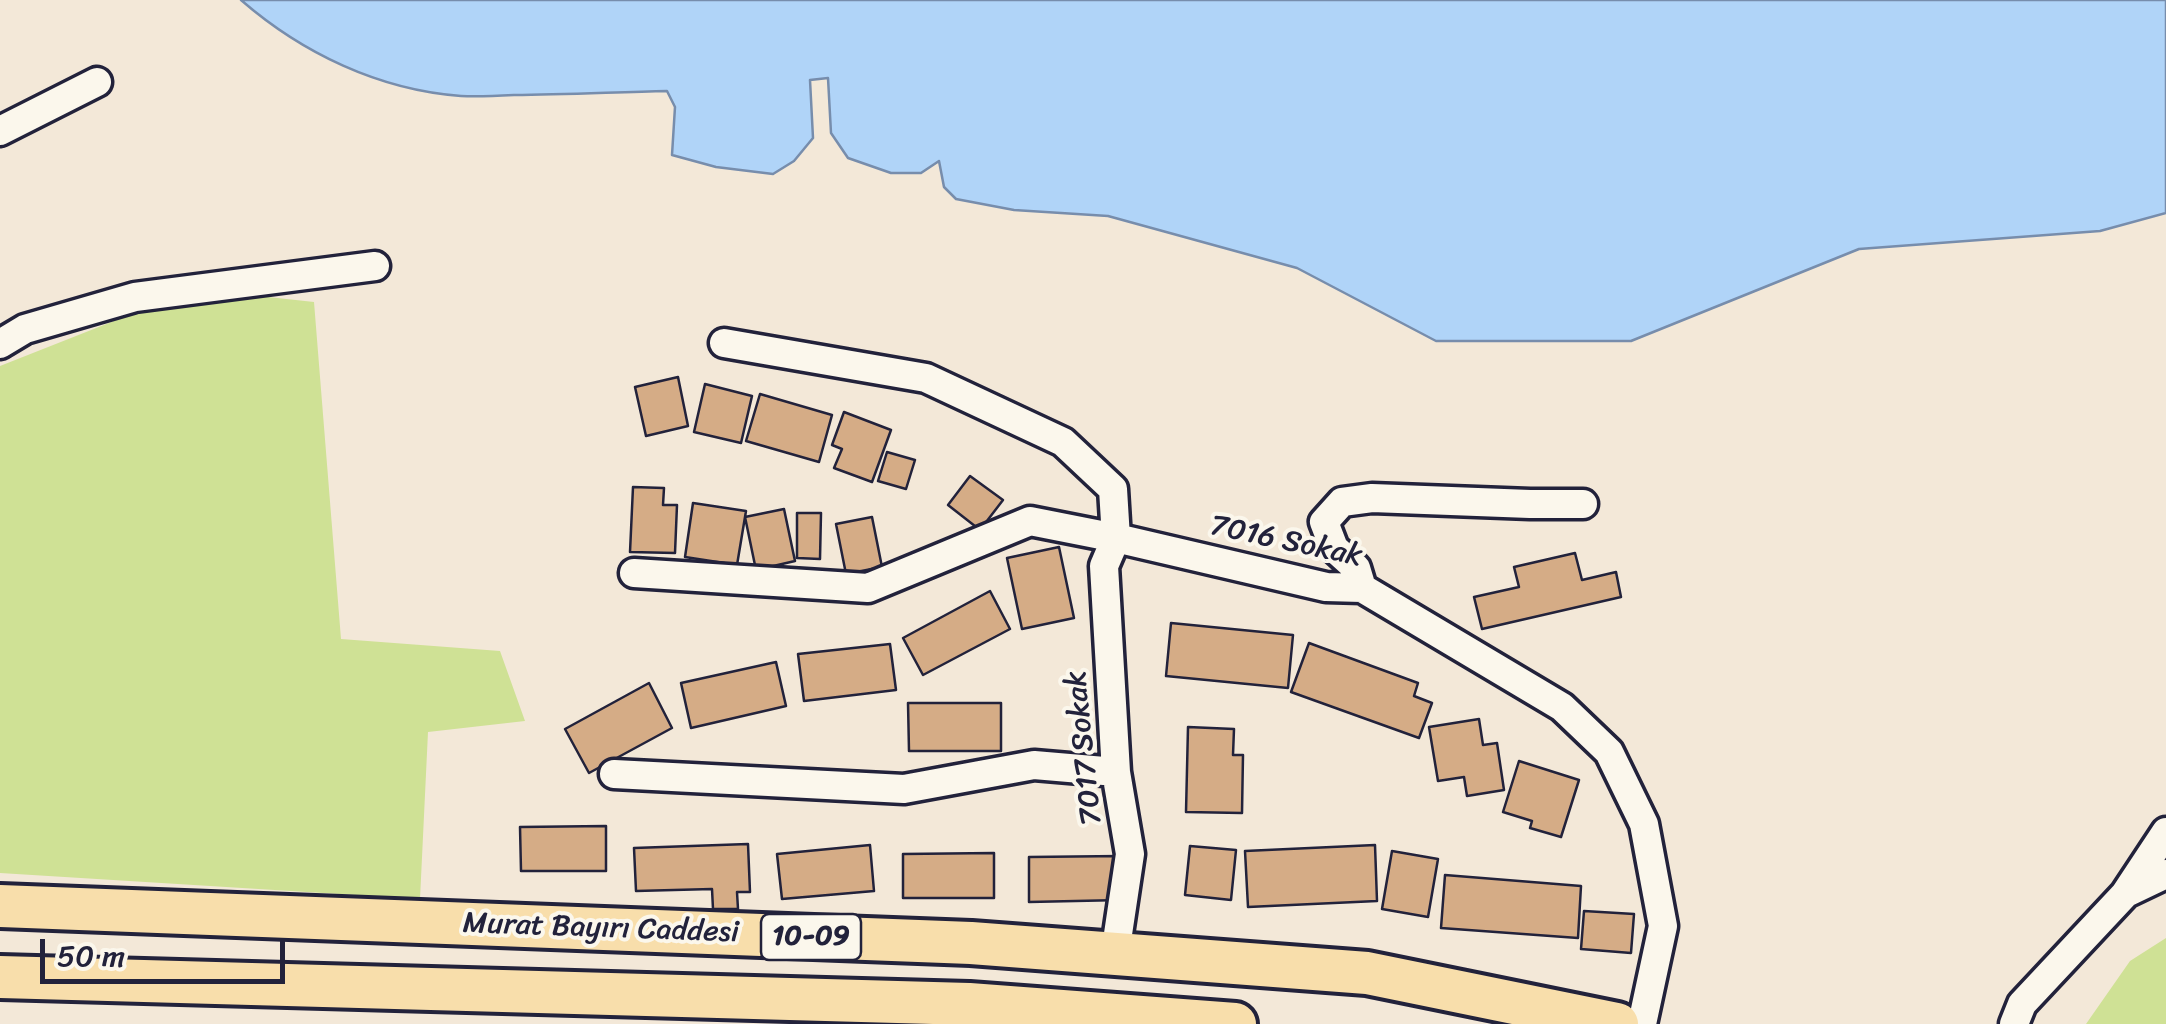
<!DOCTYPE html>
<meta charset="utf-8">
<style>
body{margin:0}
#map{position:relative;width:2166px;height:1024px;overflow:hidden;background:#f3e8d8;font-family:Sriracha,sans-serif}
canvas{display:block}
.scale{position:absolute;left:40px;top:939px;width:245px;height:45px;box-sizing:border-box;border:5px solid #22223b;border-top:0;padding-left:12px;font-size:30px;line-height:35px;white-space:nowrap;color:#22223b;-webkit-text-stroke:8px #fbf7ec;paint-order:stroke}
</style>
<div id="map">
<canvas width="2166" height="1024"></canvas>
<div class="scale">50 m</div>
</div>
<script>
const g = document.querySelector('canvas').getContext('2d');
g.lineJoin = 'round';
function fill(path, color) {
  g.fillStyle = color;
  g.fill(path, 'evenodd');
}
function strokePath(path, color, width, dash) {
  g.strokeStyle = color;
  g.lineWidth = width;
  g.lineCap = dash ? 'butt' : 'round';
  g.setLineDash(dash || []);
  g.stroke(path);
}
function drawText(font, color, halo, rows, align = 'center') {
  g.font = font + ' Sriracha,sans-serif';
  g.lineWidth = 8;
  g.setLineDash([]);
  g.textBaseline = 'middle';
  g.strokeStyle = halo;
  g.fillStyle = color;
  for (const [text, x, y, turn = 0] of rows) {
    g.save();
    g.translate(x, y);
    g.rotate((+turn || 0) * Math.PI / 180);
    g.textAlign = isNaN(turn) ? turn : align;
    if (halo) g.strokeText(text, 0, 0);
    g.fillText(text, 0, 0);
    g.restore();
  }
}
fill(new Path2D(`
 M195,289L314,302L341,639L500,651L525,721L428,732L420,899L0,873V366Z
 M2166,938V1024H2086L2130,961Z`), '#cfe195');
const water = new Path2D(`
 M241,0H2166V213L2100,231L1859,249L1631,341H1436L1297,268L1108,216L1014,210L956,199L944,187L939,161L921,173H891L848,158L831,133L828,78L810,80L813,138L794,161L773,174L716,167L672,155L675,107L667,91C616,92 565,95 514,95C496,96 478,97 461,96C379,90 302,53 241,0Z`);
fill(water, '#b0d4f8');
strokePath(water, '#778dac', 2.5);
const building = new Path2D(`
 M678,377L688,426L646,436L635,387Z
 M705,384L752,396L741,443L694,432Z
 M760,394L832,415L819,462L746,441Z
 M844,412L891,430L872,482L834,468L842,449L832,445Z
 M887,452L915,460L906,489L878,481Z
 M970,476L1003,500L980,530L948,505Z
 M633,487L664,488L663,505H677L675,553L630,552Z
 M693,503L746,511L737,565L685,557Z
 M784,509L795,561L756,570L745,517Z
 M797,513H821L820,559L797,558Z
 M872,517L882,567L846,574L836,524Z
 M1059,547L1074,618L1022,629L1007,558Z
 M1575,553L1582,580L1616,572L1621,597L1482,629L1474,597L1519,587L1514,567Z
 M990,591L1010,629L923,675L903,638Z
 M1171,623L1293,635L1288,688L1166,676Z
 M1309,643L1418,683L1414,696L1432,703L1419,738L1291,692Z
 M890,644L896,690L804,701L798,654Z
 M776,662L786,706L691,728L681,683Z
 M649,683L672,728L589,773L565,729Z
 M908,703H1001V751H909Z
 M1479,719L1483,745L1497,743L1504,790L1467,796L1464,777L1438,781L1429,727Z
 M1188,727L1234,729L1233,755H1243L1242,813L1186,812Z
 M1519,761L1579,780L1561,837L1530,828L1532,821L1503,812Z
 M606,826V871H521L520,827Z
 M748,844L750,892H737L738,909H713L712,889L636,891L634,848Z
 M870,845L874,891L782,899L777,854Z
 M1375,845L1377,901L1248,907L1245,851Z
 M1190,846L1236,850L1231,900L1185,895Z
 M1392,851L1438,859L1428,917L1382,909Z
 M994,853V898H903V854Z
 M1121,856L1122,900L1029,902V857Z
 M1445,875L1581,886L1578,938L1441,928Z
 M1584,911L1634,914L1631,953L1581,949Z`);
fill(building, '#d5ac86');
strokePath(building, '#22223b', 2.5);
const minor = new Path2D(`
 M0,131L97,82
 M724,343L926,378L1063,442L1113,489L1116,538L1104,566L1116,772L1130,854L1115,954
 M0,344L25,329L135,297L375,266
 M634,573L868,588L1030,521L1116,538L1326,587L1362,588L1562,707L1609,752L1644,824L1663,926L1642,1024
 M1362,588L1356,568L1334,548L1324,522L1342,502L1372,498L1530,504H1583
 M614,774L904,789L1034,765L1116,772
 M2126,893L2166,874
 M2014,1024L2022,1004L2125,894L2166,832`);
const primary = new Path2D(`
 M0,906L971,943L1367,973L1617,1024
 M0,977L969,1004L1235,1024`);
strokePath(minor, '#22223b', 35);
strokePath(primary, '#22223b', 50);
strokePath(minor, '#fbf7ec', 28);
strokePath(primary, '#f8deab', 42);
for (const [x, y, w] of [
 [811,937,100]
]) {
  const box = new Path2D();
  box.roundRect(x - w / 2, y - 23, w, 46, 8);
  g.fillStyle = '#fbf7ec';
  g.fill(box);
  strokePath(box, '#22223b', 2.5);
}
drawText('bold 28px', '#22223b', null, [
 ["10-09",811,937]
]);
drawText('30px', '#22223b', '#fbf7ec', [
 ["7016 Sokak",1286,542,12],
 ["7017 Sokak",1085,748,-96],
 ["Murat Bayırı Caddesi",601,929,2]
]);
</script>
